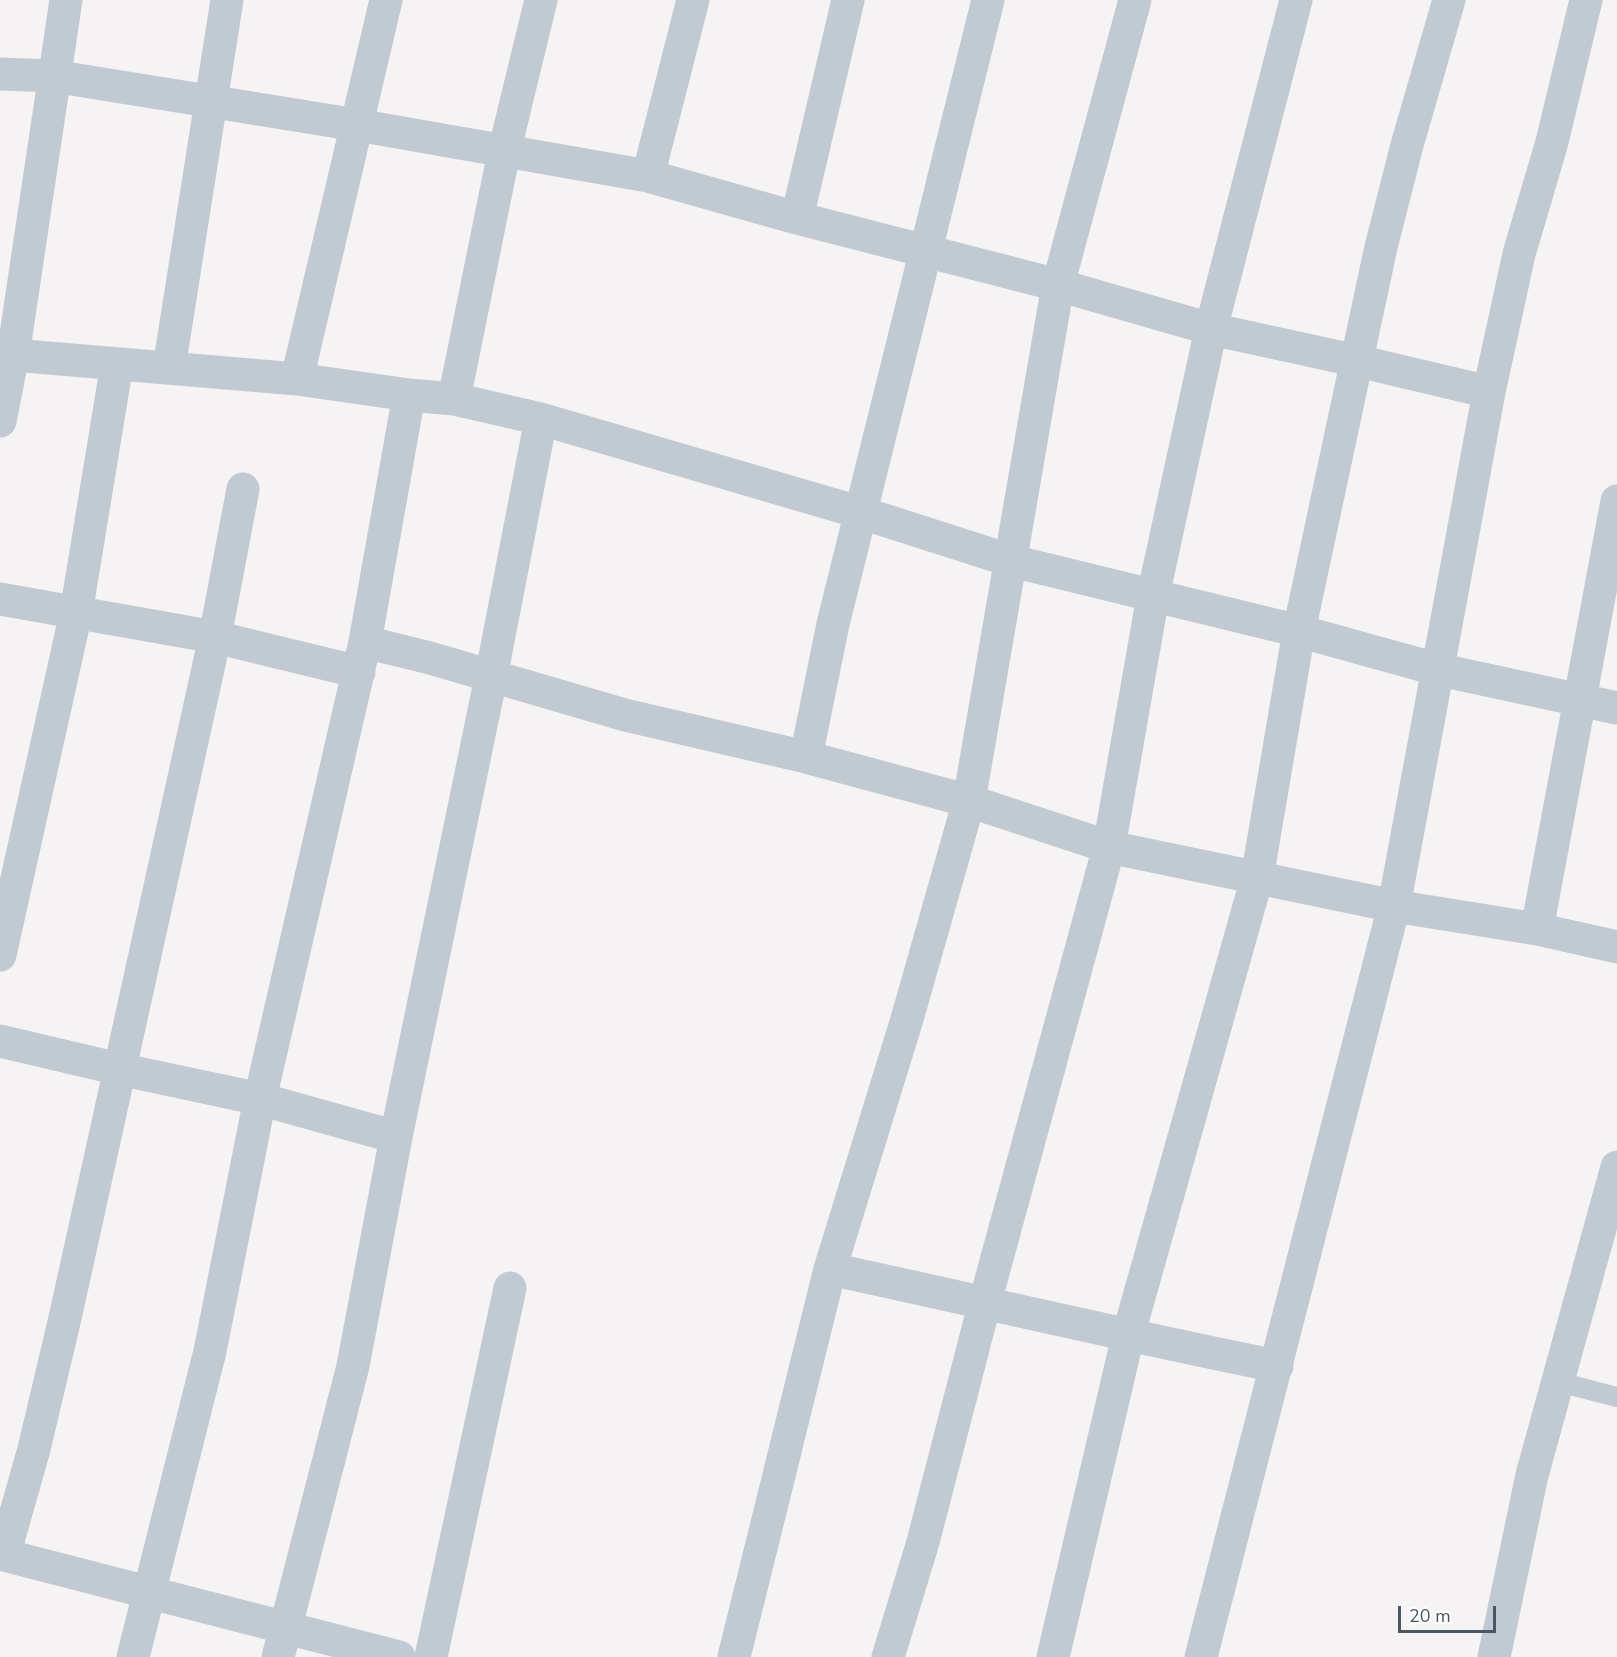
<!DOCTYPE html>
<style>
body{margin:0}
#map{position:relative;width:1617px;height:1657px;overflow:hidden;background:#f5f3f3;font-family:"Nunito Sans",sans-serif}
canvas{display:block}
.scale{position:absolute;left:1398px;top:1606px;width:98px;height:27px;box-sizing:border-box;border:3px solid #4a5661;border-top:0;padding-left:8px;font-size:18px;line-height:21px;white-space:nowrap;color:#4a5661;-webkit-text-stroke:4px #fff;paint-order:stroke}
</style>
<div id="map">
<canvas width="1617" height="1657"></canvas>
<div class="scale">20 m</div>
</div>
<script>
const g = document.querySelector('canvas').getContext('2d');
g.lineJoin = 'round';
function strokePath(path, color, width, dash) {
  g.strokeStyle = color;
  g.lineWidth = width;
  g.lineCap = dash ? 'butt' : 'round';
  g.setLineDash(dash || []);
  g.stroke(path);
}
strokePath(new Path2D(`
 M1559,1382L1617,1397`), '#c1cad2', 20);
strokePath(new Path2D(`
 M0,74L53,76L357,125L648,176L797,218L1058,285L1211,329L1358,361L1489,392
 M648,176L693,0
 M797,218L848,0
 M13,355L297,379L409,395L454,399L541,419L862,513L1012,561L1299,631L1436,669L1617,708
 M169,368L227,0
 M297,379L386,0
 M454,399L504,152L541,0
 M0,421L13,355L66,0
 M0,599L215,637L359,672
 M365,642L430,658L625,715L806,757L969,801L1109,847L1394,906L1537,929L1617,947
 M806,757L833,624L988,0
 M1537,929L1617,501
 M0,955L76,613L117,364
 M0,1041L119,1069L260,1099L396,1137
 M830,1269C979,1301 1127,1336 1277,1366
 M0,1554L399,1657
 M4,1555L34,1449L65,1318L215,637L243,489
 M133,1657L210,1351L260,1099L365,642L409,395
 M278,1657L353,1366L396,1137L491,677L541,419
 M431,1657L510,1288
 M734,1657L830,1269L907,1019L969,801L1058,285L1135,0
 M888,1657L923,1542L985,1302L1109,847L1153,596L1211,329L1296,0
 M1053,1657L1128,1336L1257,878L1299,631L1381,247L1407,145L1449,0
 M1201,1657L1394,906L1489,392L1519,254L1552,142L1586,0
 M1494,1657L1532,1475L1617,1167`), '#c1cad2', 33);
</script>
